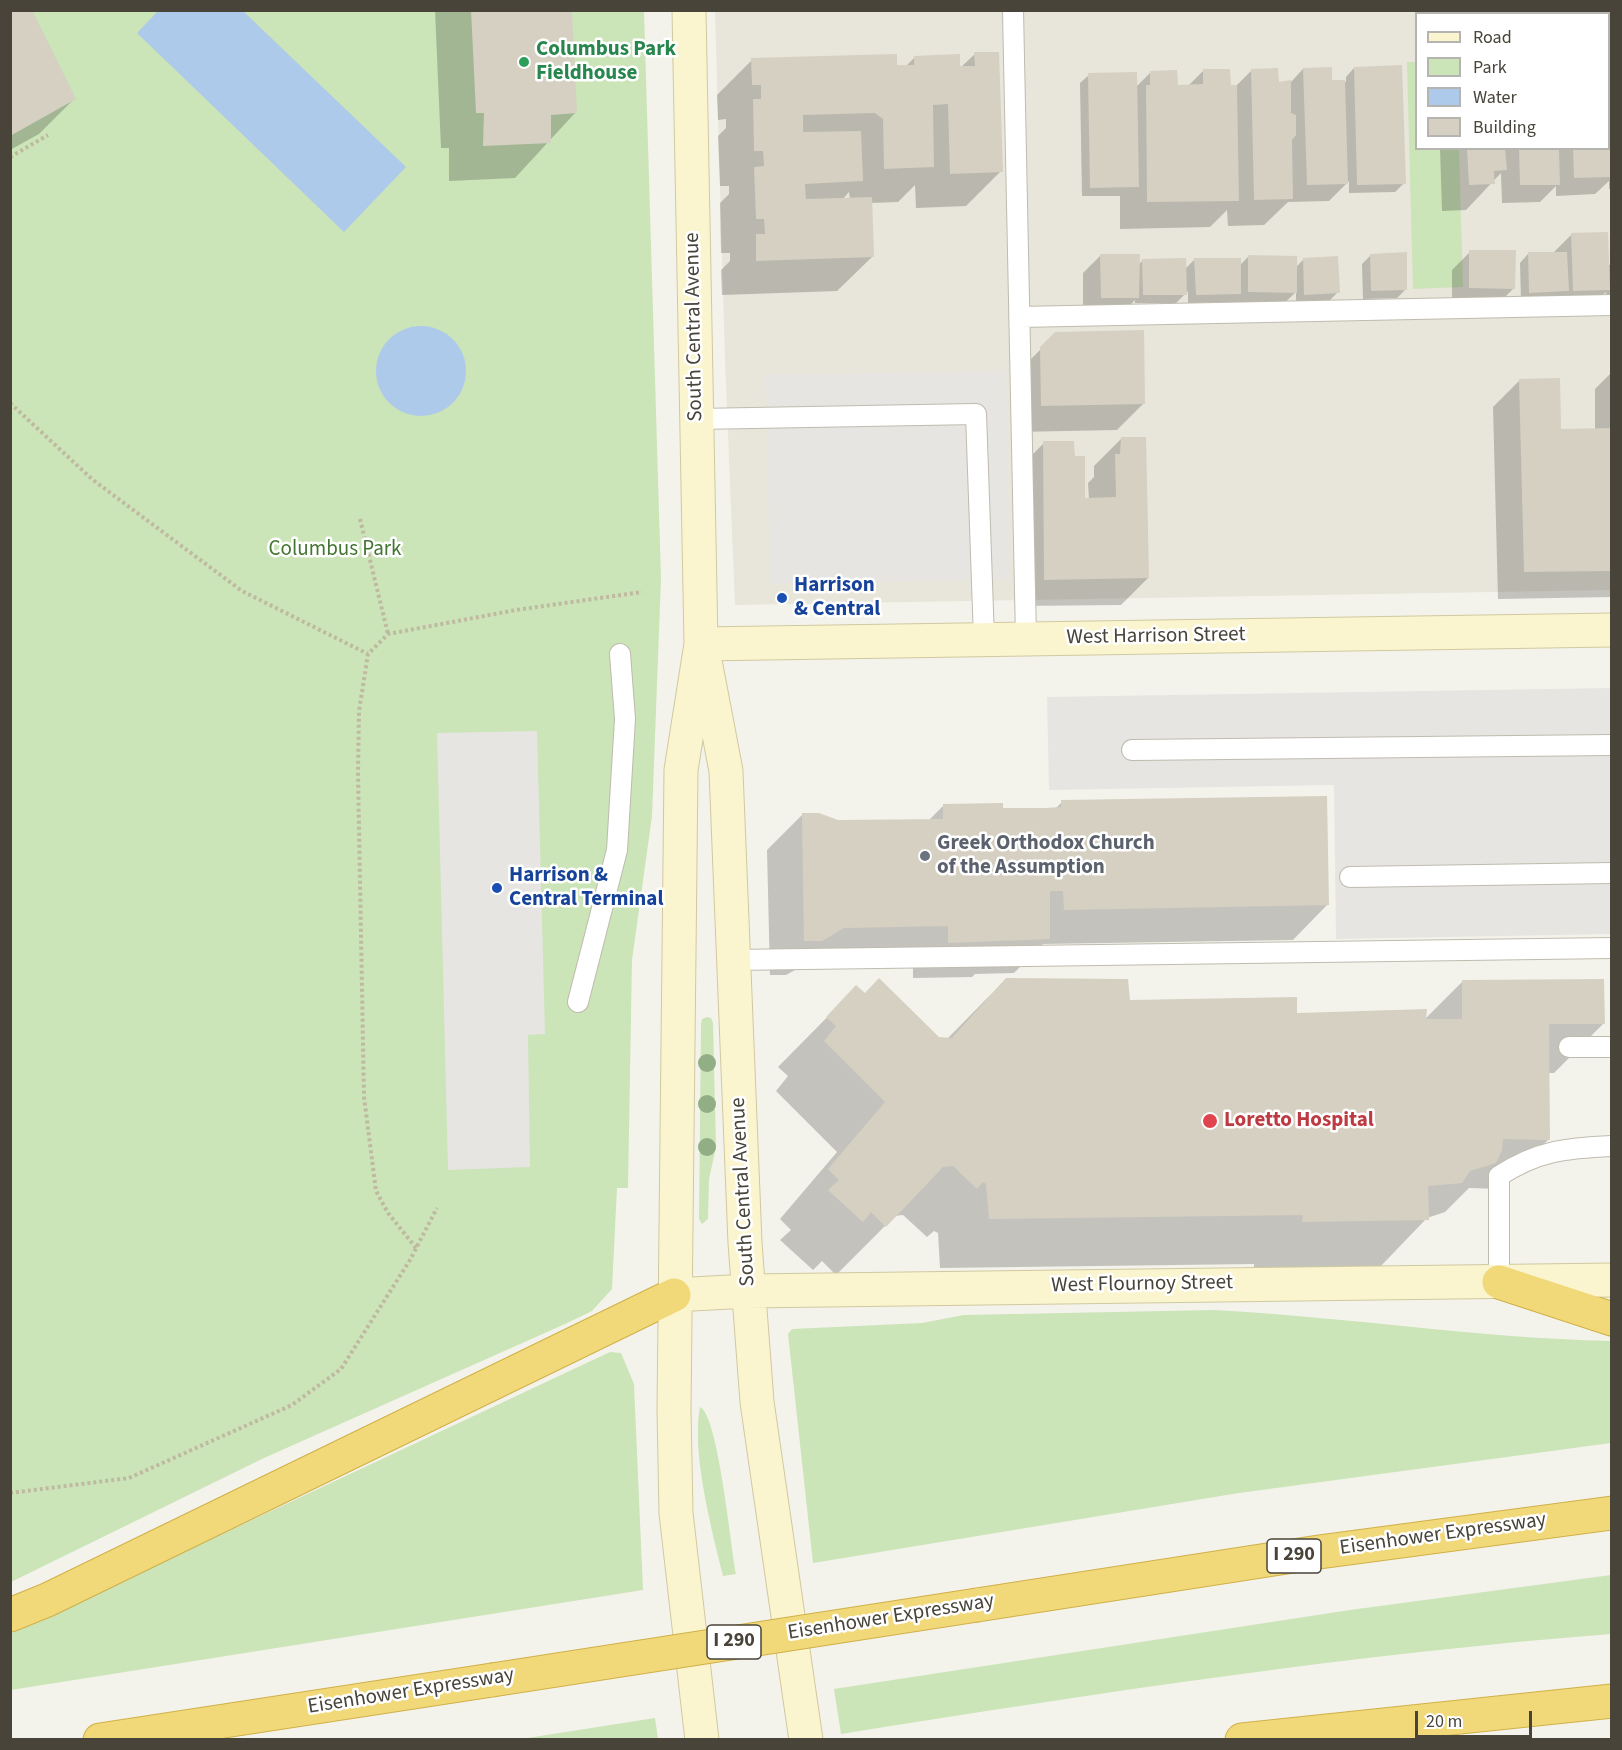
<!DOCTYPE html>
<style>
body{margin:0}
#map{position:relative;width:1622px;height:1750px;overflow:hidden;background:#f4f3eb;font-family:"Source Sans 3",sans-serif}
canvas{display:block}
.frame{position:absolute;inset:0;border:12px solid #48443a;pointer-events:none}
.legend{position:absolute;left:1415px;top:12px;width:195px;height:138px;box-sizing:border-box;background:#fff;border:2px solid #b6b4b0;margin:0;padding:8px 10px;list-style:none;font-size:18px;color:#48443a}
.legend li{display:flex;align-items:center;gap:12px;height:30px}
.legend b{width:30px;border:2px solid #b6b4b0}
.scale{position:absolute;left:1415px;top:1711px;width:117px;height:27px;box-sizing:border-box;border:3px solid #48443a;border-top:0;padding-left:8px;font-size:18px;line-height:21px;white-space:nowrap;color:#48443a;-webkit-text-stroke:4px #fff;paint-order:stroke}
</style>
<div id="map">
<canvas width="1622" height="1750"></canvas>
<div class="frame"></div>
<ul class="legend">
<li><b style="height:8px;background:#faf5cf"></b>Road</li>
<li><b style="height:16px;background:#cbe4b8"></b>Park</li>
<li><b style="height:16px;background:#aecaeb"></b>Water</li>
<li><b style="height:16px;background:#d5d0c2"></b>Building</li>
</ul>
<div class="scale">20 m</div>
</div>
<script>
const g = document.querySelector('canvas').getContext('2d');
g.lineJoin = 'round';
function fill(path, color) {
  g.fillStyle = color;
  g.fill(path, 'evenodd');
}
function strokePath(path, color, width, dash) {
  g.strokeStyle = color;
  g.lineWidth = width;
  g.lineCap = dash ? 'butt' : 'round';
  g.setLineDash(dash || []);
  g.stroke(path);
}
function drawText(font, color, halo, rows, align = 'center') {
  g.font = font + ' "Source Sans 3",sans-serif';
  g.lineWidth = 5;
  g.setLineDash([]);
  g.textBaseline = 'middle';
  g.strokeStyle = halo;
  g.fillStyle = color;
  for (const [text, x, y, turn = 0] of rows) {
    g.save();
    g.translate(x, y);
    g.rotate((+turn || 0) * Math.PI / 180);
    g.textAlign = isNaN(turn) ? turn : align;
    if (halo) g.strokeText(text, 0, 0);
    g.fillText(text, 0, 0);
    g.restore();
  }
}
fill(new Path2D(`
 M715,11H1611V590L735,605L725,360ZM1416,14H1608V148H1416Z`), '#e8e5da');
fill(new Path2D(`
 M11,11H644L661,579L652,816L632,960L628,1188H617L612,1289L592,1311L565,1324L264,1458L11,1582Z
 M1407,62H1416V148L1459,149L1463,287L1413,289Z
 M707,1017L711,1018L713,1023L716,1147L709,1179L708,1219L702,1224L699,1219L701,1024L702,1019Z
 M1214,1310C1347,1317 1478,1338 1611,1341V1443L1239,1493L813,1563L788,1334L792,1329L922,1323L964,1315Z
 M610,1352L621,1353L634,1384L643,1590L11,1690V1633Z
 M700,1407C718,1414 731,1549 736,1574L723,1576C712,1531 691,1452 700,1407Z
 M1611,1575V1634C1353,1654 1097,1693 841,1734L834,1689L1350,1610Z
 M655,1718L658,1739H521Z`), '#cbe4b8');
fill(new Path2D(`
 M1006,371L1010,579L770,584L766,375Z
 M1611,688V934L1336,939L1334,785L1049,790L1047,697Z
 M537,731L545,1034L528,1035L530,1167L448,1170L437,733Z`), '#e6e5e2');
fill(new Path2D(`
 M158,11H243L406,167L344,232L137,33Z
 M376 371a45 45 0 1 1 90 0a45 45 0 1 1-90 0Z`), '#aecaeb');
fill(new Path2D(`
 M10,10L74,99L39,134L10,150Z
 M435,10H571L575,113L515,178L449,181V148H441Z
 M975,54L1001,171L966,206L916,208L915,185L898,202L870,203L873,256L837,291L722,295L721,270L730,261V253H721L720,203L729,194V186H720L718,136L726,128V119L718,120L717,95L752,60L896,67L906,66L915,57L961,67ZM849,192L850,199L842,200Z
 M1354,68L1404,183L1395,192L1349,193V181L1329,201L1288,202L1264,225L1228,226L1227,210L1210,227L1120,229V196H1082L1080,83L1089,75L1136,87L1151,72L1176,86H1188L1204,70L1229,86H1236L1252,70L1277,83L1291,82L1303,69L1331,81L1346,82V77Z
 M1612,92V189H1609V181L1595,194L1556,196V186L1540,202L1502,203L1501,173L1466,210L1442,211L1440,148H1608Z
 M1572,234L1608,266L1612,263V308L1606,307V292L1590,307L1521,301L1520,263L1528,254L1554,252Z
 M1470,252L1514,288L1496,306H1452V270Z
 M1101,255L1138,265L1142,261L1185,269L1195,259L1240,265L1249,256L1296,267L1303,260L1338,292L1329,301L1296,303V292L1277,310L1230,309V302L1188,303V291L1176,303H1135V300L1119,316H1083V273Z
 M1371,255L1406,289L1397,298L1363,299L1362,264Z
 M1056,334L1144,403L1117,430L1014,432V376Z
 M1612,372V597L1498,599L1493,407L1520,380L1559,430H1595V389Z
 M1121,439L1148,578L1121,605L1018,606L1017,470L1044,443L1074,457L1084,499H1089L1088,483L1094,477V466Z
 M1062,802L1328,904L1293,940L1043,944L1014,973L975,974L972,977L913,978V961L808,963L786,975H770L767,850L802,815L838,821L929,820L943,806L1002,810L1055,809Z
 M1006,979L1128,1002L1296,1015L1424,1020L1462,982L1603,1024L1554,1073H1548L1549,1139L1499,1189L1469,1188L1445,1212L1427,1218L1378,1269L1254,1270V1264L940,1268L938,1233L934,1231L927,1237L903,1215L895,1216L836,1275L822,1261L813,1270L780,1240L791,1230L780,1219L837,1152L776,1091L788,1076L778,1067L856,988L938,1039H947Z`), '#0003');
fill(new Path2D(`
 M10,10H32L76,99L10,136Z
 M471,10H572L577,113L551,115V143L483,146L484,113H476Z
 M974,52H999L1003,172L950,174L948,104L933,105L934,167L884,169L883,119L875,113L803,115V132L861,131L863,181L805,184L806,199L872,197L874,257L756,261V234H765L764,219H756L754,167L764,166L763,151H754L753,99H761V85H752L751,58L897,54V65H914V56L960,54V66H975Z
 M1608,58H1611L1612,63V177L1574,178L1573,148H1608Z
 M1402,65L1406,184L1357,185L1354,67Z
 M1332,67V80H1345L1348,184L1307,185L1303,68Z
 M1278,68L1279,82L1291,80V113L1296,115V135L1292,140L1293,199L1254,200L1251,69Z
 M1203,69H1230L1231,85H1237L1239,201L1147,202L1146,85H1150V71L1177,70L1178,85L1203,84Z
 M1137,72L1139,187L1090,188L1088,73Z
 M1467,148H1505L1507,170L1494,171L1495,184L1469,185Z
 M1519,148H1559L1560,185H1520Z
 M1608,232L1610,290L1573,291L1571,233Z
 M1469,250H1516L1515,289L1469,288Z
 M1407,252V290L1371,291L1370,254Z
 M1528,252H1567L1569,291L1529,293Z
 M1100,254H1140L1139,298H1101Z
 M1248,255L1297,256V293L1248,292Z
 M1338,256L1340,293L1304,295L1303,258Z
 M1186,258L1187,295H1143L1142,259Z
 M1194,258H1241V294L1196,295Z
 M1144,330L1145,404L1041,406L1040,347L1055,332Z
 M1560,378L1561,429L1612,428V571L1524,572L1519,379Z
 M1121,437H1146L1149,578L1044,580L1043,441H1074L1075,456H1085V498L1116,497L1115,454H1120Z
 M1327,796L1329,905L1064,910L1063,891H1050V939L948,943V926L844,928L822,941H804L802,813H819L838,820L943,819V804L1003,803V808H1046L1061,807V800Z
 M879,978L939,1037L952,1038L1006,978L1128,979L1130,1000L1297,997V1013L1427,1009L1426,1019H1462V980L1604,979L1605,1024H1549L1550,1140L1503,1139L1502,1150L1496,1163L1470,1171L1462,1183L1428,1186L1429,1220L1302,1222L1303,1215L989,1219L986,1184L983,1182L977,1189L953,1166L943,1167L886,1227L871,1212L863,1222L828,1190L839,1180L828,1169L885,1102L824,1041L836,1026L826,1017L856,985L865,993Z`), '#d5d0c2');
const lane = new Path2D(`
 M1013,10L1026,639
 M1019,317L1612,305
 M697,419L976,414L984,639
 M1132,750L1612,745
 M1350,877L1612,873
 M732,960L1612,948
 M578,1002L617,850L625,719L620,654
 M1569,1047H1612
 M1499,1282V1176C1537,1151 1566,1148 1612,1146`);
const secondary = new Path2D(`
 M689,10L701,644L681,770L674,1410L676,1513L702,1740
 M701,644L1612,630
 M706,666L726,771L745,1243L757,1402L806,1740
 M674,1295L748,1291L1612,1280`);
const highway = new Path2D(`
 M1499,1282L1612,1319
 M977,1605L1319,1552L1612,1513
 M10,1615L47,1600L674,1295
 M100,1740L492,1680
 M1242,1740L1612,1701`);
strokePath(lane, '#bfbbae', 22);
strokePath(secondary, '#d0c99f', 35);
strokePath(highway, '#d0b049', 35);
strokePath(new Path2D(`
 M10,157L48,135
 M10,403L93,480L242,591L368,654
 M360,519L388,634
 M416,1248L388,1213L376,1191L364,1097L358,772L359,711L368,654L388,634L516,610L642,592
 M10,1493L129,1478L292,1405L341,1369L410,1260L437,1208`), '#c0b9a1', 4, [3, 3]);
strokePath(lane, '#fff', 20);
strokePath(secondary, '#faf5cf', 33);
strokePath(highway, '#f1d979', 33);
const highwayBridge = new Path2D(`
 M492,1680L977,1605`);
strokePath(highwayBridge, '#d0b049', 35, []);
strokePath(highwayBridge, '#f1d979', 33);
g.fillStyle = '#92ae85';
for (const [x, y] of [
 [707,1063],
 [707,1104],
 [707,1147]
]) {
  g.beginPath();
  g.arc(x, y, 9, 0, 2 * Math.PI);
  g.fill();
}
for (const [x, y, r, color] of [
 [524,62,6,"#2e9e5b"],
 [782,598,6,"#1a4fb4"],
 [925,856,6,"#6b7280"],
 [497,888,6,"#1a4fb4"],
 [1210,1121,8,"#e0444e"]
]) {
  const dot = new Path2D();
  dot.arc(x, y, r, 0, 2 * Math.PI);
  g.fillStyle = color;
  g.fill(dot);
  strokePath(dot, '#fff', 2);
}
for (const [x, y, w] of [
 [1294,1556,54],
 [734,1642,54]
]) {
  const box = new Path2D();
  box.roundRect(x - w / 2, y - 17, w, 34, 4.5);
  g.fillStyle = '#fff';
  g.fill(box);
  strokePath(box, '#48443a', 1.5);
}
drawText('bold 20px', '#48443a', null, [
 ["I 290",1294,1556],
 ["I 290",734,1642]
]);
drawText('bold 21px', '#27864d', '#fff', [
 ["Columbus Park",536,50],
 ["Fieldhouse",536,74]
], 'left');
drawText('21px', '#48443a', '#fff', [
 ["South Central Avenue",695,327,-91],
 ["West Harrison Street",1156,637,-1],
 ["South Central Avenue",744,1192,-93],
 ["West Flournoy Street",1142,1285,-1],
 ["Eisenhower Expressway",1443,1535,-8],
 ["Eisenhower Expressway",891,1618,-9],
 ["Eisenhower Expressway",411,1692,-9]
]);
drawText('21px', '#427531', '#fff', [
 ["Columbus Park",335,550]
]);
drawText('bold 21px', '#164399', '#fff', [
 ["Harrison",794,586],
 ["& Central",794,610],
 ["Harrison &",509,876],
 ["Central Terminal",509,900]
], 'left');
drawText('bold 21px', '#5b616d', '#fff', [
 ["Greek Orthodox Church",937,844],
 ["of the Assumption",937,868]
], 'left');
drawText('bold 21px', '#be3a42', '#fff', [
 ["Loretto Hospital",1224,1121]
], 'left');
</script>
